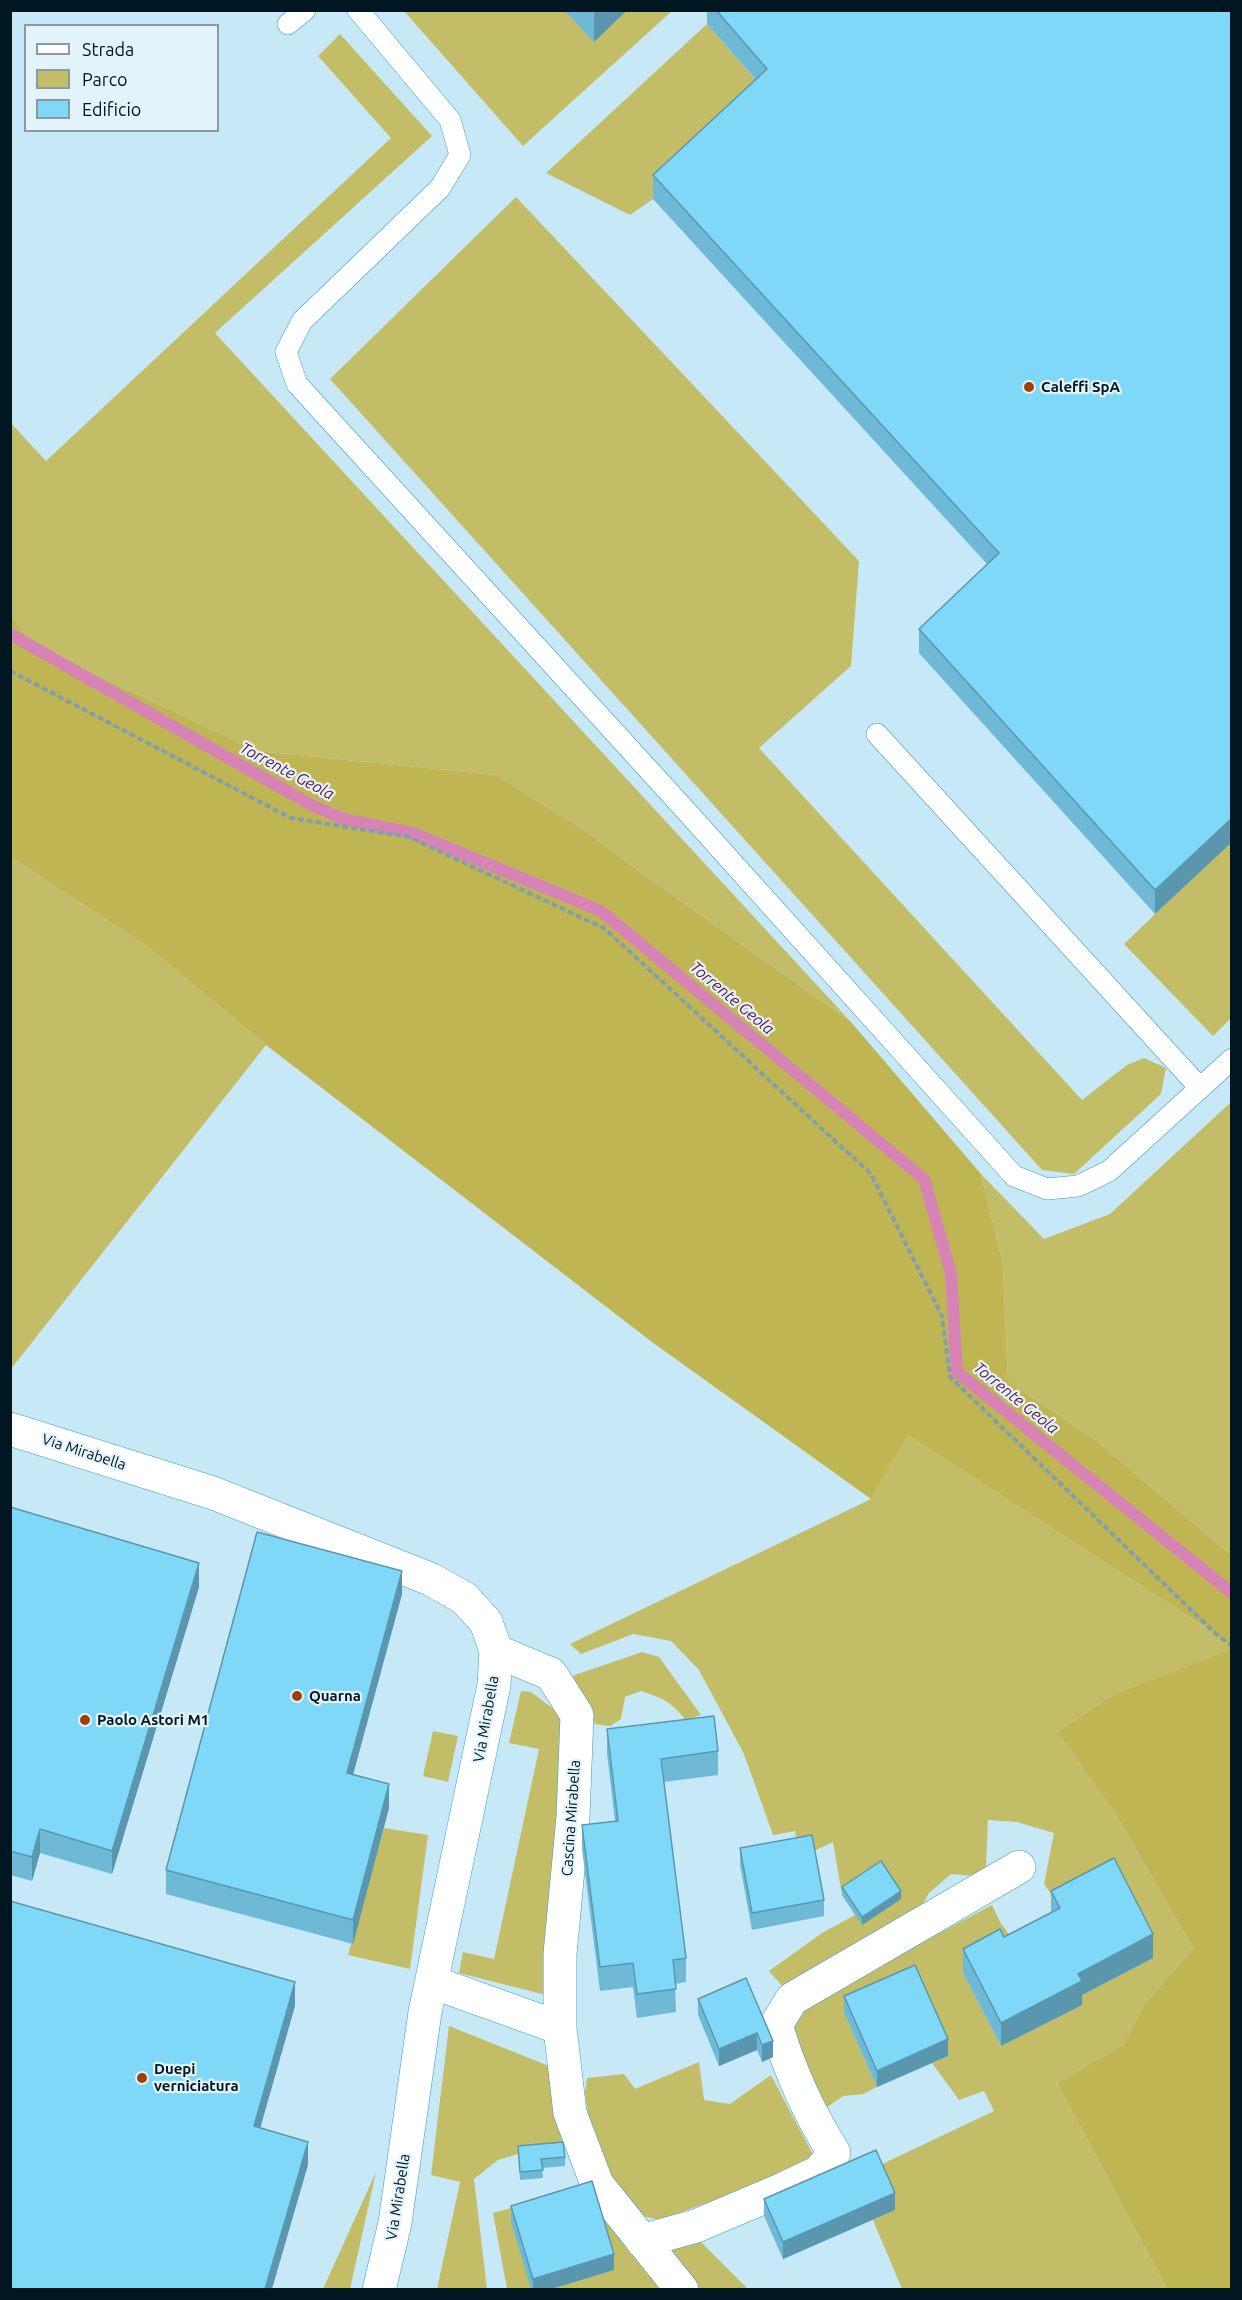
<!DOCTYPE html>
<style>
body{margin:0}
#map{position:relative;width:1242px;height:2300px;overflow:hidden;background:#c7e9f7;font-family:Ubuntu,sans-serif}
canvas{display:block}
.frame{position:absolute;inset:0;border:12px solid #001721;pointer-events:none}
.legend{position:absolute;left:24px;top:24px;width:195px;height:108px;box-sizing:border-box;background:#e2f3fa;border:2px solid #889ba3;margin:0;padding:8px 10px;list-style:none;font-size:18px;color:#001721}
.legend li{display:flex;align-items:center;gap:12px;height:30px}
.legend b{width:30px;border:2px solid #889ba3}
</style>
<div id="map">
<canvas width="1242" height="2300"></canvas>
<div class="frame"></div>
<ul class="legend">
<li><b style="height:8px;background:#fff"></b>Strada</li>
<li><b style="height:16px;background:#c4bd67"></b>Parco</li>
<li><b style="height:16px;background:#80d8f9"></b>Edificio</li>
</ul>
</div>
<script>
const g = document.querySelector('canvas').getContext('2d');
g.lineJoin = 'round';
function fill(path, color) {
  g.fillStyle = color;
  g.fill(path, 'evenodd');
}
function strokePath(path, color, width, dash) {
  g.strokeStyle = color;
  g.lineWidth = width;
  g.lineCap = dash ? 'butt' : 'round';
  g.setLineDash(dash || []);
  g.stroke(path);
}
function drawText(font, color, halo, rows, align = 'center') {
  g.font = font + ' Ubuntu,sans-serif';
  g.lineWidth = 4.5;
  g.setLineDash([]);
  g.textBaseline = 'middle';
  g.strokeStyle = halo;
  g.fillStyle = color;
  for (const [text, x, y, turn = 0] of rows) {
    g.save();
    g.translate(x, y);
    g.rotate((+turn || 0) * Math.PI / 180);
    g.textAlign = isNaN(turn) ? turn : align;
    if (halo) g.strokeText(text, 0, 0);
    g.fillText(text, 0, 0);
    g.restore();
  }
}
fill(new Path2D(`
 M404,11H672L523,146Z
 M707,24L767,93L653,199L630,215L546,173Z
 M340,34L432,136L215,333L851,1022L647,877L588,833L496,775L257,751L33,645L11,615L10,422L46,461L391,138L318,56Z
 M516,197L859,561L851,666L759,748L1082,1100L1127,1065L1144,1058L1166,1068L1161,1094L1074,1174L1042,1170L330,379Z
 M1231,841V1018L1213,1036L1124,944Z
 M11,857L148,947L266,1045L11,1369Z
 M1231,1102V1555L1098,1442L1008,1381L1003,1265L981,1174L1044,1239L1110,1214Z
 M906,1433L1216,1634L1231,1647V1650L1059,1732L1113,1810L1193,1948L1143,2006L1123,2045L1057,2083L1167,2289H902L873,2220L895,2210L876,2167L994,2111L984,2091L959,2100L932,2063L948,2056L844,2013L877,2087L863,2094L843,2096L826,2108L790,2036L793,2023L808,2003L992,1905L1000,1922L1022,1952L963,1973L1001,2046L1081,2005L1078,1997L1153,1958L1062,1909L1044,1884L1054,1833L1017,1822L988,1820L986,1868L975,1876L951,1874L929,1893L919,1911L783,1987L769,1971L822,1933L855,1915L842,1895L833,1842L812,1852L799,1854L795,1831L773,1835L744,1754L699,1670L671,1641L633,1634L581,1654L570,1644L871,1499Z
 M642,1652L659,1657L701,1715L685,1720C674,1703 660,1697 641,1691L625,1697L621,1719L610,1726L595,1724L590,1709L572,1676Z
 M521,1691L531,1692L560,1714L567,1737L546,1995L459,1973L463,1952L494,1959L539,1749L509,1743Z
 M433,1731L458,1736L448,1782L423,1776Z
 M384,1828L428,1835L410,1969L348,1955Z
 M449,2026L554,2068L563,2151L518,2154L498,2160L474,2179L487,2289H437L460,2182L431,2175Z
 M699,2062L704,2100L730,2104L771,2075L813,2155L790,2173L659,2220L639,2215L607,2180L591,2135L585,2093L587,2078L624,2074L635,2089Z
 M376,2172L350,2289H323Z
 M590,2186L673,2289H507L493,2213Z
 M698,2239L748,2289H696L665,2250Z`), '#c4bd67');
fill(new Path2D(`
 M11,615L33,645L257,751L496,775L588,833L647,877L851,1022L981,1174L1003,1265L1008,1381L1098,1442L1231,1555V1647L1216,1634L907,1434L871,1499L652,1342L266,1045L148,947L11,857Z
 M1231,1650V2289H1167L1057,2083L1123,2045L1143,2006L1193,1948L1113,1810L1058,1732L1116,1694Z`), '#bfb653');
strokePath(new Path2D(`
 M10,634L313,806L347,820L413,833L601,911L924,1179L951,1274L957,1372L1232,1593`), '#d883b6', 12);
const service = new Path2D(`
 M358,10L450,120L460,155L440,188L302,321L286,352L297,384L688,813L1014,1176L1047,1189L1078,1186L1109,1171L1232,1059
 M288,24L305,10
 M877,734L1200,1088`);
const minor = new Path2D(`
 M10,1429L213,1493L430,1579L464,1598L486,1622L496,1651L494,1685L425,2012L395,2223L379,2290
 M496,1651L551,1674L577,1715L573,1817L560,1954V2028L570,2113L597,2184L682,2290
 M432,1982L560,2028
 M642,2241L696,2226L781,2190L819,2172L834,2153C808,2111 791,2074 776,2025L792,1999L1019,1867`);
strokePath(service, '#3b9cbd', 22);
strokePath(minor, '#3b9cbd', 34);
strokePath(new Path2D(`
 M10,671L291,818L409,837L604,928L871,1174L942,1316L950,1377L1216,1634L1232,1646`), '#82a0ac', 4, [6, 3]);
strokePath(service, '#fff', 21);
strokePath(minor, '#fff', 33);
fill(new Path2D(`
 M564,10H627L594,42Z
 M707,10H1229L1155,914L919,653V629L987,564L653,199V175L756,80L707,24Z
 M10,1507L199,1587L112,1874L40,1853L32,1881L10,1875Z
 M402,1594L353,1774L389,1808L353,1944L166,1894V1870Z
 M607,1729L718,1751V1775L664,1782L686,1958V1982L675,1984L676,2012L637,2018L633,1987L600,1991L582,1849V1825L615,1821L607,1753Z
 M740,1848L824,1900V1916L752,1930L740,1865Z
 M842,1887L901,1899L862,1925L842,1895Z
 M1051,1891L1153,1958L1082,1995V2005L1001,2046L963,1973V1949L1004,1937L1051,1913Z
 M746,1978L773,2057L762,2062L757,2050L719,2066L698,2015V1999Z
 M844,1996L948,2056L877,2087L844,2013Z
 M518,2146L565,2157V2166L542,2168L543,2178L520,2180Z
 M764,2199L895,2210L783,2259L764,2216Z
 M511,2206L614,2270L551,2289H531L511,2222Z`), '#6ebad6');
fill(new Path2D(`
 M595,10H627L594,42V11Z
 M1232,818V842L1155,914V890Z
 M199,1563V1587L112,1874V1851Z
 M402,1571V1594L347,1797V1773Z
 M389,1784V1808L353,1944V1920Z
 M40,1829V1853L32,1881V1857Z
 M901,1891V1899L862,1925V1917Z
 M1153,1934V1958L1082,1995V2005L1001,2046V2023L1078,1974Z
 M295,1982V2006L254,2150V2126Z
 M757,2033V2050L719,2066V2049Z
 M948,2039V2056L877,2087V2071Z
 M773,2041V2057L762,2062V2045Z
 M308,2142V2165L272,2289H265Z
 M895,2193V2210L783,2259V2242Z
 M614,2254V2270L551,2289H533V2279Z`), '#5a97ae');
const building = new Path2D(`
 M716,10H1229L1232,13V818L1155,890L919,629L999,553L653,175L767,69Z
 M10,1507L199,1563L112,1851L40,1829L32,1857L10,1851Z
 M257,1532L402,1571L347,1773L389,1784L353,1920L166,1870Z
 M714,1716L718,1751L661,1759L686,1958L673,1960L676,1989L637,1994L633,1963L600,1967L582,1825L618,1821L607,1729Z
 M812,1835L824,1900L752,1913L740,1848Z
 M1114,1858L1153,1934L1078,1974L1082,1981L1001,2023L963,1949L1000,1929L1004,1937L1060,1908L1051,1891Z
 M881,1861L901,1891L862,1917L842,1887Z
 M10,1901L295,1982L254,2126L308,2142L265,2289H10Z
 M915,1965L948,2039L877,2071L844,1996Z
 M746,1978L773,2041L762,2045L757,2033L719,2049L698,1999Z
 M563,2142L565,2157L541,2159L543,2170L520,2172L518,2146Z
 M876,2150L895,2193L783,2242L764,2199Z
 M592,2181L614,2254L533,2279L511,2206Z`);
fill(building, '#80d8f9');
strokePath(building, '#5a97ae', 1.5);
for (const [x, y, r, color] of [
 [1029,387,6,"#a13f00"],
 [297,1696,6,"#a13f00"],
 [85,1720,6,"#a13f00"],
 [142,2078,6,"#a13f00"]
]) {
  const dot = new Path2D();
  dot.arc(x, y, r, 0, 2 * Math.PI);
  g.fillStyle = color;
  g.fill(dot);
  strokePath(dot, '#e2f3fa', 2);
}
drawText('bold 15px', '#001721', '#e2f3fa', [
 ["Caleffi SpA",1041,387],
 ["Quarna",309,1696],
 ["Paolo Astori M1",97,1720],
 ["Duepi",154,2069],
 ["verniciatura",154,2086]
], 'left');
drawText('15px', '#001721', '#e2f3fa', [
 ["Via Mirabella",84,1452,18],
 ["Via Mirabella",486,1719,-80],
 ["Cascina Mirabella",571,1818,-86],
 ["Via Mirabella",398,2197,-81]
]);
drawText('italic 16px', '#601547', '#e2f3fa', [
 ["Torrente Geola",287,771,28],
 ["Torrente Geola",732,998,40],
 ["Torrente Geola",1016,1398,39]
]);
</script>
